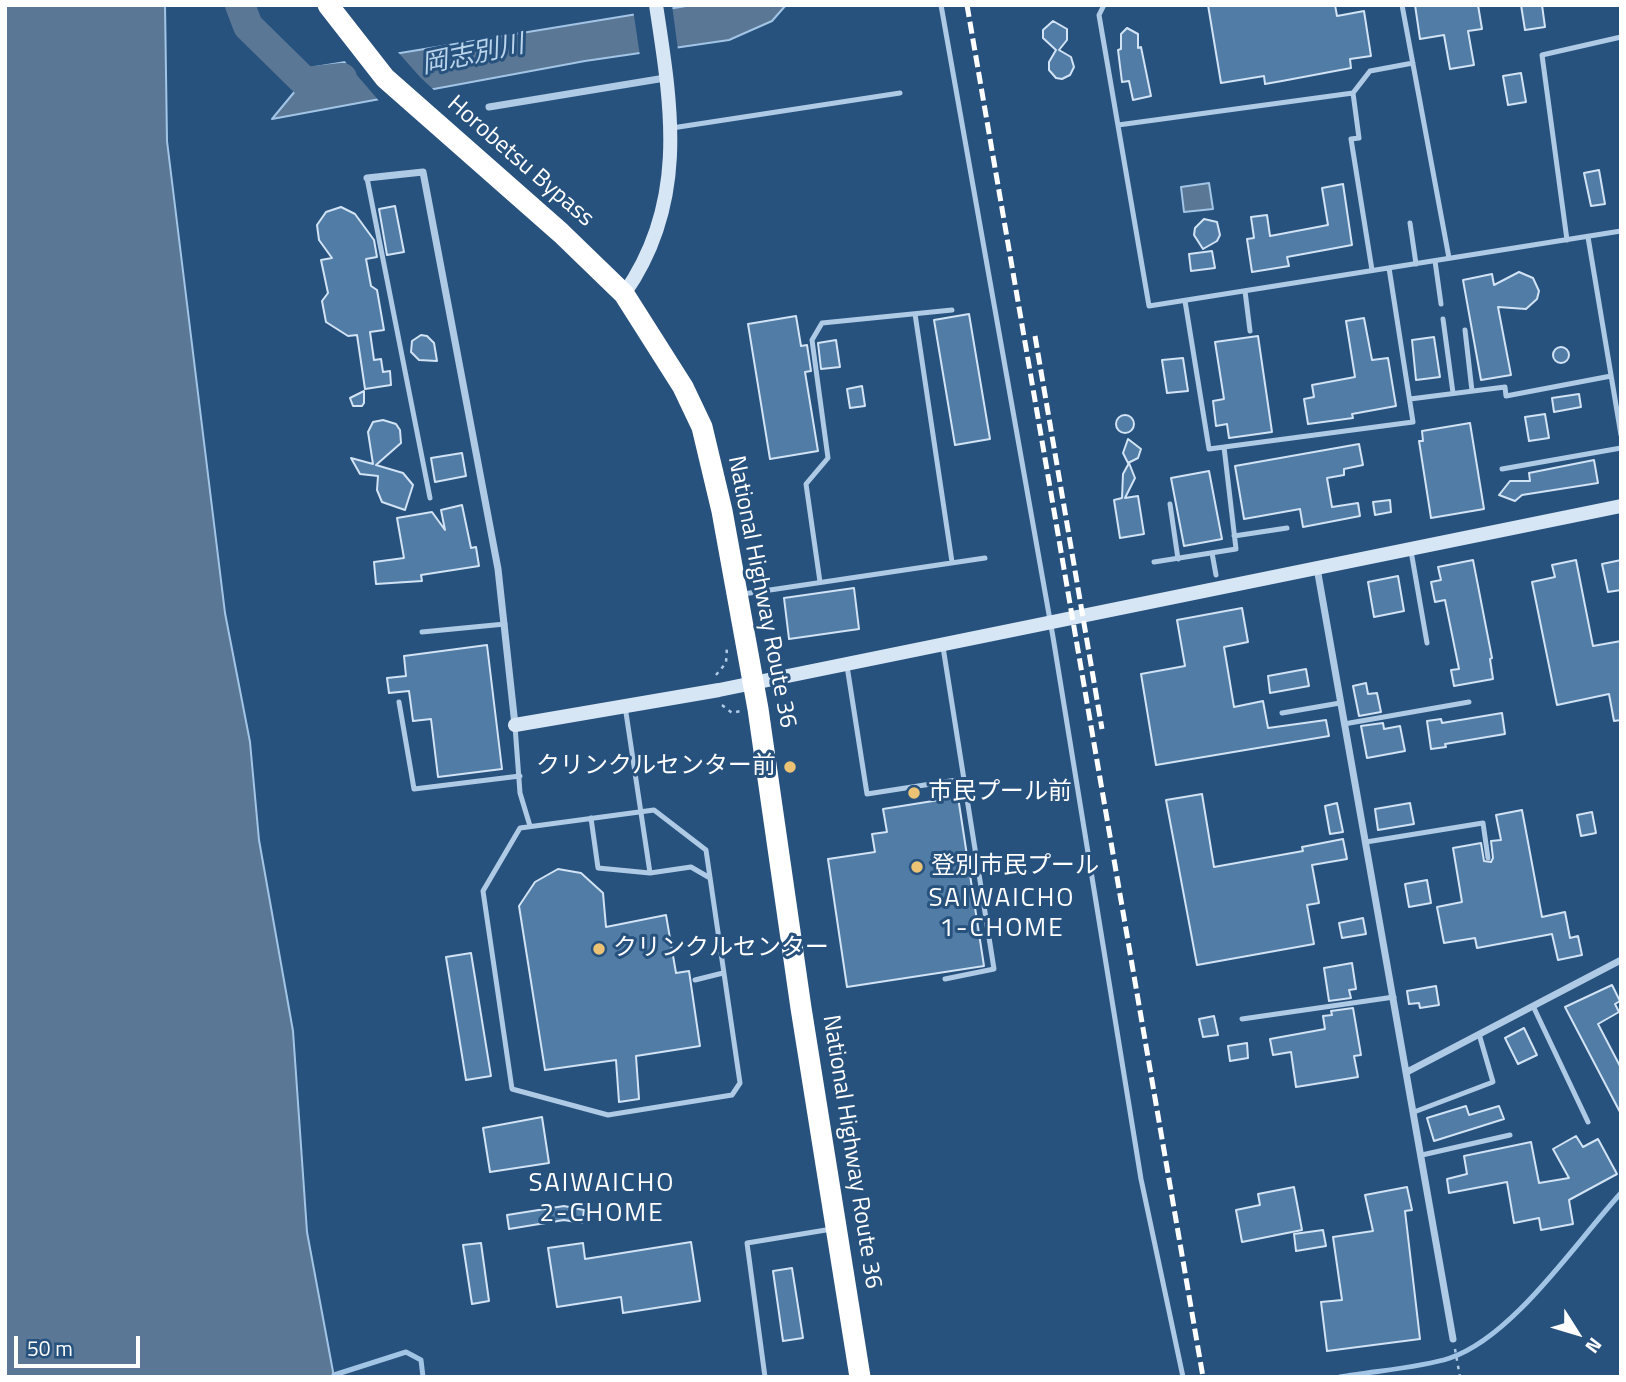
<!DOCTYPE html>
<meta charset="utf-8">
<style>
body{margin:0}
#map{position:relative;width:1626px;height:1382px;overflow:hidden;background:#28527e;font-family:"Titillium Web",sans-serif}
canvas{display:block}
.frame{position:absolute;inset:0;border:7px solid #fff;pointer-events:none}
.north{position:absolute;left:1542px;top:1298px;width:70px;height:70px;-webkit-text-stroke:5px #28527e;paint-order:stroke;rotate:127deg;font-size:19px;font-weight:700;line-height:28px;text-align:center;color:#fff}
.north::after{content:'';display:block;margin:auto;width:24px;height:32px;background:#fff;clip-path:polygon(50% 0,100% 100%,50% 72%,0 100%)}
.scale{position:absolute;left:14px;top:1336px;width:126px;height:32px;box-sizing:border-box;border:4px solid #fff;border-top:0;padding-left:9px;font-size:21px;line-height:24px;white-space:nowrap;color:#fff;-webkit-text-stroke:5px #28527e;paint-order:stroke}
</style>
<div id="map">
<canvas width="1626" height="1382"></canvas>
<div class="frame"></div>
<div class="north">N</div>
<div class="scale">50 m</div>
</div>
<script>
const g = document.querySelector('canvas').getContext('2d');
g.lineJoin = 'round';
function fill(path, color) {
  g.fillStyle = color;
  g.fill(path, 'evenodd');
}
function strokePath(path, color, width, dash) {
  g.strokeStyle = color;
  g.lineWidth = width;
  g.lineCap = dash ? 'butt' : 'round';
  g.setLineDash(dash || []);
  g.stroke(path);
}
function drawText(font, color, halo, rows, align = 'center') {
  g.font = font + ' "Titillium Web","Noto Sans JP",sans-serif';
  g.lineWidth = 6;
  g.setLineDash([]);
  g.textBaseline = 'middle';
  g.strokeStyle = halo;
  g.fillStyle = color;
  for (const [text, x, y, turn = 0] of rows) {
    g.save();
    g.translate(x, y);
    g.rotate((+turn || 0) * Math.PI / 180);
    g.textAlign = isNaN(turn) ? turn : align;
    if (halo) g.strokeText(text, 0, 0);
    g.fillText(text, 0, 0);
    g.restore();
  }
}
const water = new Path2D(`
 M5,5H165L167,141L225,613L250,742L259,840L293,1031L307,1232L334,1377H5Z
 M692,5H786L772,21L729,40L585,61L272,119L315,67Z
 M1209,183L1213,209L1184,212L1181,187Z`);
fill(water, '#5a7796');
strokePath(water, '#a3c5e5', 2);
fill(new Path2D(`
 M672,5L678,50L640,56L633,9Z
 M396,50L420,77L436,92L380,102L343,59Z`), '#28527e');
strokePath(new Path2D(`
 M334,1375L406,1352L421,1360L423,1377
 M1340,1377C1373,1371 1420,1368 1450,1358C1513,1337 1576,1242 1621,1193`), '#a3c5e5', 5);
strokePath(new Path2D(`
 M240,5L248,26L305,82L342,78`), '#5a7796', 30);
const building = new Path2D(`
 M1208,5H1335L1337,16L1364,11L1371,56L1350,59L1351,68L1282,81L1265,84L1264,76L1221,83Z
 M1415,5H1478L1482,29L1468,31L1474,65L1450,69L1444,35L1420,39Z
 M1521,5H1542L1545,27L1525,30Z
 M1053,21L1067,29V40L1059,50L1071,57L1074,67L1070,75L1062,79L1056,78L1049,70V62L1056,50L1043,38V30Z
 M1127,28L1138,34V48L1141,47L1151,96L1133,100L1129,81L1122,82L1118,50L1121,49V34Z
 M1521,73L1526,102L1508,105L1503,76Z
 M1599,170L1605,204L1591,206L1584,173Z
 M1343,184L1352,245L1287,257L1289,266L1252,272L1247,239L1254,238L1251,217L1267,215L1270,236L1328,225L1322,188Z
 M395,206L404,252L387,255L379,209Z
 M341,207L355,214L374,240L377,257L366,259L371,286L377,290L384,330L370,332L374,360L381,359L383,372L390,371L391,385L365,389L357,335L348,336L326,322L322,301L328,293L321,260L332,258L319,240L317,225L326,212Z
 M1204,219L1217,222L1220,235L1217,241L1203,249L1194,235L1195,228Z
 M1212,251L1215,268L1191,271L1189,254Z
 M1519,272L1533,278L1539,291L1537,299L1526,309L1498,307L1511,375L1481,380L1463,280L1492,274L1494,285Z
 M969,314L990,439L955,445L934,320Z
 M796,316L801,346L807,345L811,371L805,372L818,451L770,459L748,324Z
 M1364,318L1372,360L1388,358L1396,406L1352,414L1353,418L1308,424L1304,399L1314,397L1312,385L1355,377L1346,321Z
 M421,335L427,336L434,343L437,361L419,360L411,352L412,341Z
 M1258,336L1272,432L1229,438L1227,424L1216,426L1213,401L1224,399L1215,342Z
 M1434,337L1440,377L1416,380L1412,340Z
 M836,340L840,367L821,369L818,343Z
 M1553 355a8 8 0 1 1 16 0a8 8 0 1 1-16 0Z
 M1183,358L1188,391L1167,393L1162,360Z
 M862,386L865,406L850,408L847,389Z
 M364,391V403L362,406H353L350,398Z
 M1579,394L1581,407L1554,412L1552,398Z
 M1545,414L1549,438L1529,441L1525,417Z
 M1116 424a9 9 0 1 1 18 0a9 9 0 1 1-18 0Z
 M383,420L396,424L400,430L401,443L376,465L403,473L413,485L405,510L382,502L377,490L378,476L360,474L351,458L373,464L368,432L373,422Z
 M1470,423L1484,509L1431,518L1419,441H1423L1422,431Z
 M1128,439L1141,449L1138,458L1128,463L1123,453Z
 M1359,444L1363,465L1344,469V475L1327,478L1332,507L1358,503L1360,516L1303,527L1300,509L1244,519L1235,466Z
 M462,453L466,476L435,482L431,458Z
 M1594,460L1598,483L1522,495L1515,501L1499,495L1510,481H1530L1529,473Z
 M1129,463L1135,478L1125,498L1138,496L1144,534L1120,538L1114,500L1122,498L1123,474Z
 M1209,471L1222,539L1184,546L1171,478Z
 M1390,500L1391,512L1375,515L1373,502Z
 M462,505L471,548L476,547L479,566L421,575L422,581L376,584L374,562L404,558L397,518L432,512L445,530L441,510Z
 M1473,560L1492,658L1490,659L1493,679L1454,686L1451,670L1459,669L1445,600L1435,602L1431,582L1441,580L1438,567Z
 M1576,560L1593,646L1621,641V720L1614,721L1609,694L1557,705L1532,582L1555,577L1552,565Z
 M1621,560V590L1608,592L1602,564Z
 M1398,576L1404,611L1374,617L1368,582Z
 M854,588L859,629L789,639L784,598Z
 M1242,608L1248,642L1224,647L1234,707L1263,701L1268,728L1326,720L1329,736L1156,765L1141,674L1185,666L1177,620Z
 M487,645L502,769L438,777L431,719L413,721L409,691L389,693L387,678L406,676L404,656Z
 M1306,669L1309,686L1270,693L1268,676Z
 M1366,683L1368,694L1377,693L1381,712L1359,716L1353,686Z
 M1502,713L1505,734L1445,744L1446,747L1431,749L1427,721L1441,719L1442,723Z
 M1383,723L1384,729L1400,726L1405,751L1367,758L1361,726Z
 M1202,794L1214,867L1303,851L1302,847L1343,839L1347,859L1312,865L1319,903L1307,905L1314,944L1197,965L1166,800Z
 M958,797L984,966L847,987L828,859L875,852L872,834L887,832L883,809Z
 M1337,803L1343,832L1330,834L1325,806Z
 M1410,803L1414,824L1378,830L1375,809Z
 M1522,810L1542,917L1565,912L1570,938L1578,936L1582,955L1558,960L1552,934L1477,948L1475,938L1444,943L1437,907L1462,902L1453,848L1481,843L1484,861L1491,862L1493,858L1491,841L1501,840L1496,815Z
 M1592,812L1596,833L1581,836L1577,815Z
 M558,869L581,873L603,893L606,927L666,915L676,973L689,971L700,1046L636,1056L639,1099L619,1102L616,1060L545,1070L519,906L535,882Z
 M1427,880L1431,903L1409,907L1405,884Z
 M1363,918L1366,934L1342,938L1339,923Z
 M471,953L491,1076L466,1080L446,957Z
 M1352,963L1356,989L1349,990L1351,998L1329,1001L1324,968Z
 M1612,985L1620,1001L1615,1004L1619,1012L1598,1024L1621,1068V1114L1565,1007Z
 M1436,986L1439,1005L1420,1008L1419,1003L1409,1004L1407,991Z
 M1353,1008L1361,1055L1354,1056L1358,1077L1296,1087L1291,1052L1273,1055L1270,1039L1325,1029L1323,1016L1332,1015L1331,1011Z
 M1214,1016L1218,1035L1203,1037L1199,1019Z
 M1524,1028L1537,1055L1518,1064L1505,1038Z
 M1247,1043L1248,1058L1230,1061L1228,1046Z
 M1466,1106L1469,1115L1499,1106L1504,1119L1434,1141L1427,1118Z
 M542,1117L549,1163L490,1172L483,1128Z
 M1576,1136L1583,1147L1598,1139L1617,1174L1569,1200L1573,1224L1541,1230L1539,1218L1514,1223L1507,1182L1449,1193L1447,1179L1467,1174L1464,1156L1531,1142L1539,1183L1569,1178L1553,1149Z
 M1294,1187L1302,1230L1242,1242L1236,1210L1260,1205L1258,1194Z
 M1407,1187L1412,1210L1405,1211L1420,1339L1327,1351L1321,1302L1342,1300L1333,1237L1373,1231L1365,1195Z
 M564,1206L584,1210L582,1223L564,1220L509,1229L507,1215Z
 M1323,1230L1326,1246L1296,1251L1294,1234Z
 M691,1242L700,1301L623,1313L621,1297L557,1307L548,1248L583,1243L585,1259Z
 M481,1243L489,1301L472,1304L463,1245Z
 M792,1268L803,1338L783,1341L773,1271Z`);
fill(building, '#517ca6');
strokePath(building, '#d1e3f4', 2);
strokePath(new Path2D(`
 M716,675L726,663L727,647
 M722,705L732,713L741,711
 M1455,1349L1460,1377`), '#afcae5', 2.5, [3.5, 5]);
strokePath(new Path2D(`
 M941,5L1053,637L1141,1179L1183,1377
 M1104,5L1099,15L1149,306L1621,231
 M1402,5L1449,258
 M1353,93L1359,138L1351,139L1372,270
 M1118,125L1353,93L1370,71L1413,63
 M672,128L900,93
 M367,178L430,498
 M1410,223L1416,264
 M1588,237L1621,435
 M1567,240L1542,55L1621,37
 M1435,261L1441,304
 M1245,291L1250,331
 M1185,301L1209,449L1413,422L1389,268
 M915,314L952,562
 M1443,319L1453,393
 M1465,330L1472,391
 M1410,399L1505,387L1506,396L1611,376
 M1502,469L1621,448
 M1170,504L1178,559
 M1234,536L1287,528
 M1411,551L1427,643
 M1212,553L1216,575
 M1154,562L1236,549L1224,447
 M820,582L806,484L828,458L812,340L822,323L952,310
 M743,594L985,558
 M422,632L505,624
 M943,647L994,969L945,979
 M847,666L867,794L963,779
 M399,702L414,789L520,776
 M625,706L650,873
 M1282,713L1340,703
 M1344,724L1469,702
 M515,726L520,793L530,826
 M654,810L706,850L740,1083L732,1095L608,1115L512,1089L483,891L520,828Z
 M591,818L598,868L650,873L691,867L710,878
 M1366,842L1483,823L1488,858
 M695,980L723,973
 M1533,1006L1588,1122
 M1242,1019L1394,997
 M1414,1112L1493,1082L1479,1034
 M1422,1155L1510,1135
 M765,1377L747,1243L832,1229`), '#afcae5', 5);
strokePath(new Path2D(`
 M489,107L665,78
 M367,178L423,172L498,569L515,725
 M1317,568L1453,1339
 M1407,1072L1621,960`), '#afcae5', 7);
strokePath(new Path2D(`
 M624,294C688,203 672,109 656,5
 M515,725L719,690L1621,506`), '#d7e6f5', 14);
strokePath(new Path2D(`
 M328,5L385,78L561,233L624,294L683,387L702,427L722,511L758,709L801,1008L860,1377`), '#fff', 21);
strokePath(new Path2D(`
 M967,5L1203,1377
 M1035,336L1102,729`), '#fff', 5, [12, 5]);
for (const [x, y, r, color] of [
 [790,767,7,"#ecc375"],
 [914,793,7,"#ecc375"],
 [917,867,7,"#ecc375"],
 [599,949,7,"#ecc375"]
]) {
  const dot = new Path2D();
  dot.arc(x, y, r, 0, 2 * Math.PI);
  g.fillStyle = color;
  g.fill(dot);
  strokePath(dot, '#28527e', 2.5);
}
drawText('24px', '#fff', '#28527e', [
 ["Horobetsu Bypass",520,162,41],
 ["National Highway Route 36",761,592,79],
 ["National Highway Route 36",851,1152,81]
]);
drawText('24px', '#fff', '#28527e', [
 ["クリンクルセンター前",776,767,"right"],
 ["市民プール前",928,793],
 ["登別市民プール",931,867],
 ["クリンクルセンター",613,949]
], 'left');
drawText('italic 26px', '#bad4ec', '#28527e', [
 ["岡志別川",473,56,-12]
]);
g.letterSpacing = '2px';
drawText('26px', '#fff', '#28527e', [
 ["SAIWAICHO",1002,900],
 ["1-CHOME",1002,930],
 ["SAIWAICHO",602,1185],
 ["2-CHOME",602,1215]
]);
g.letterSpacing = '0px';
</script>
